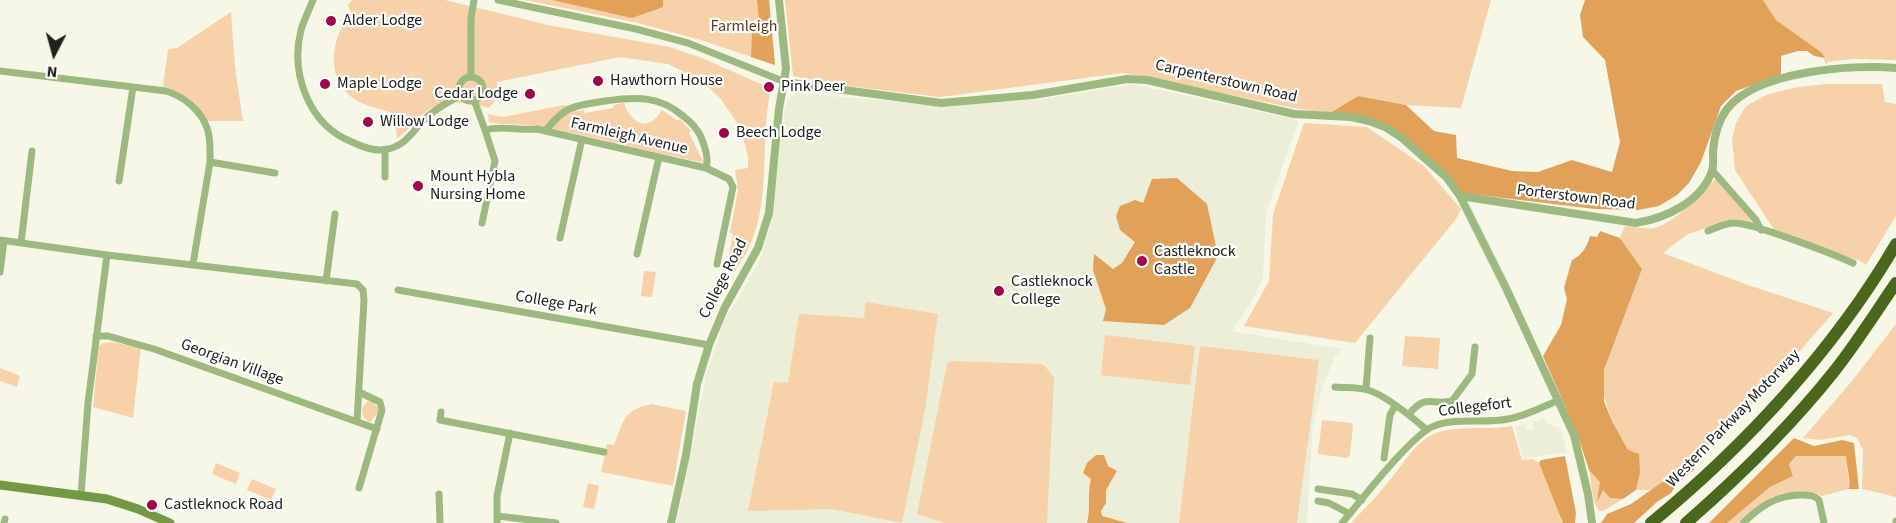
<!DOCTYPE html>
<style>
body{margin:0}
#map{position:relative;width:1896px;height:523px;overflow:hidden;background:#f7f7e8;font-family:"Source Sans 3",sans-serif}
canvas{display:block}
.north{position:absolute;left:24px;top:24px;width:60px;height:60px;-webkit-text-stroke:4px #fff;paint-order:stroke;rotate:186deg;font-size:16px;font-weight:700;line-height:24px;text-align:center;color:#21211c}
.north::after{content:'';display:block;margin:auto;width:21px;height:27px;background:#21211c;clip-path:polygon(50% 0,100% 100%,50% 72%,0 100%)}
</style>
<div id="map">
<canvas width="1896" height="523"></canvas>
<div class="north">N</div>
</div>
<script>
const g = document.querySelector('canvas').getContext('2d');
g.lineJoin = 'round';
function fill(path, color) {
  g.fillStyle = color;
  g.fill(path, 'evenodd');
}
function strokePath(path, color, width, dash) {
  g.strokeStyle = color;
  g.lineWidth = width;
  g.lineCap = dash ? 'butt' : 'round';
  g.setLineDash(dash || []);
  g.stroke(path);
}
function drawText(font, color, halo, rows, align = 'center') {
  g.font = font + ' "Source Sans 3",sans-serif';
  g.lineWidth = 4.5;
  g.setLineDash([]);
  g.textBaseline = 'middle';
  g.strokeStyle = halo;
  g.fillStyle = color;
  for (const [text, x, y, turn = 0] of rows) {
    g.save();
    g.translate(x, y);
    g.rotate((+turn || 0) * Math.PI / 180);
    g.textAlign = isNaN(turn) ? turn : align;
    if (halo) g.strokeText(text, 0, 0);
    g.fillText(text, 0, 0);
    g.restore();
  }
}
fill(new Path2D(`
 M1133,84L1299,120L1266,213L1263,277L1250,305L1232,331L1342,349L1334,358L1323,386L1313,423L1307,523H677L707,372L724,322L760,260L771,223L785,109L789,98L796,93L943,106L1043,99Z
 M1543,418L1548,424L1560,428L1567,452L1523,459L1515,427L1526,424L1527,431L1534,429L1533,422Z`), '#edeed7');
fill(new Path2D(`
 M352,0H445L548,25L670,47L702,58L765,86L770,93C758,157 776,215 735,271L726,268L733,235L730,232L738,190L735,170L748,168V157L740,127L720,98L702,81L668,64L620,57L497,82L498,97L489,108C473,104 449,98 433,107C419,114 411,130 397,138L396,126H392L390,112C377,108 361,105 350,96C325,73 332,37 351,13L348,5Z
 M525,0H769L775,65L704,41L638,23Z
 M785,0H1491L1461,108L1406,105L1358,96L1330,113L1299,109L1123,73L940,97L848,86L793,76Z
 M1763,0H1896V60L1853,59L1828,62L1826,65L1821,52L1776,20Z
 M231,12L235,67L243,121H207C197,101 183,93 163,86L168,49L177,48Z
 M1826,84H1882L1885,102L1896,104V216L1866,265L1860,261L1775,231L1735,170L1732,140L1736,123L1746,106L1766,95L1798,87Z
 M624,103C627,114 640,130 652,121C656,119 659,114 662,110L678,121L680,119L691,131L689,133L703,161L701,162C649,152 596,137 544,127C526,123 507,126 489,122L488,114L503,117L564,105L577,111L584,110L585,113L613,108L614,105Z
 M1304,123L1367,127L1424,166L1461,209L1456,219L1355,343L1244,326L1269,281L1273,214Z
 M1716,178L1756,225L1735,219L1688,234L1663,253L1748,285L1833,313L1785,368L1725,431L1689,462L1652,490H1636L1640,473L1612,421L1603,393L1604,370L1642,269L1620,238L1625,226C1634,227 1644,229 1654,228C1672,225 1704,193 1716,178Z
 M644,271L656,272L652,297L641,296Z
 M866,302L938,314L925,410L902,523L832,509L748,511L774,382L788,383L799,314L864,318Z
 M1896,324V497L1862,489L1863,450L1857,438L1850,435L1820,440L1803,438L1852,381Z
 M1105,335L1195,346L1190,385L1101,375Z
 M1405,336L1440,338L1438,369L1402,366Z
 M112,342L141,348L133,418L93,407L99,346L103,343Z
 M1200,346L1319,360L1297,523H1179Z
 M950,361L1043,364L1054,378L1047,523H945L917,514L947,364Z
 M0,368L20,376L17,387L0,381Z
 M368,401L373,402L378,408V413L370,422C360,418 360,407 368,401Z
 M652,404L686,411L673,486L601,472L607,444L614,445C624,420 623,410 652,404Z
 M1322,420L1351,423L1353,425L1350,456L1347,458L1318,454Z
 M1512,426L1522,460L1532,459L1539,463L1560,512L1562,523H1351C1364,509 1377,496 1389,481C1402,466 1415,442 1434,434C1458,424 1487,431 1512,426Z
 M1796,456H1846C1845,468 1850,477 1849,489L1822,496L1815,493H1783L1771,497L1737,523H1727L1770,487L1793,476L1789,464Z
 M216,463L240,473L236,484L212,474Z
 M1589,470L1602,481L1610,498L1623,499L1603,511H1599L1594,502Z
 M252,479L276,489L271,500L247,490Z
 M588,483L599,486L594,509L583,507Z`), '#f7d1aa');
fill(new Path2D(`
 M552,0H663V7L632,18Z
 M757,0H769L775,65L751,57L752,33L759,20Z
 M1585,0H1763L1776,20L1821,52L1825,58L1814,56L1807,51H1798L1781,56V75L1736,91L1721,106L1701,162L1689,183L1677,195L1659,206L1638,210L1595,209L1462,193L1447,175L1404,135L1330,113L1358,96L1406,105L1434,131L1456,135L1457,158L1512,171L1538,172L1572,160L1612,172L1620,142L1605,60L1583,37L1580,15Z
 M1177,178L1207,204L1218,256L1190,308L1164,325L1103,321L1106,309L1093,270L1094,254L1113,269L1122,263L1135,242L1120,230L1116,216L1120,206L1135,200L1143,203L1152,179Z
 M1600,231L1620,238L1642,269L1604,370V401L1612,421L1628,450L1639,454L1640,473L1636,490L1623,499L1610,498L1603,490L1597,502L1600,482L1589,470L1577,433L1543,356L1561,325L1567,299L1564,288L1572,260C1582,255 1587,247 1590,236L1597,237Z
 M1794,438L1814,446L1842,440L1854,443L1859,489H1849C1851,477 1846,468 1846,456H1796L1789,464L1793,476L1770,487L1727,523H1709Z
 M1096,455H1104L1108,466L1117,471L1106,490V503L1101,511L1102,516L1127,523H1087C1091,509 1087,494 1091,479L1083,473L1087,463Z
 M1565,456L1576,513L1575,523H1563L1539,463L1541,460Z
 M1688,464L1695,469L1678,483L1671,493L1657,502L1634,523H1601L1607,514L1631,504Z`), '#e2a159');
strokePath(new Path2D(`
 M313,0C309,10 304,20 301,30C290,74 309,125 352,142C363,147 375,152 388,149C407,145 413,130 426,118C436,108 449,102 461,95
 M498,0L636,29L688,43L785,82
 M0,71L166,91C183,96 201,110 207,128C211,138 210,152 210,162L193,264
 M471,77V18L474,0
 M459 89a12 12 0 1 1 24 0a12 12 0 1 1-24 0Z
 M474,100L485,130C501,125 520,131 537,129L706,168L729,179L733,187L717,264
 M545,131C552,123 559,114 569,109C580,104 593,103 605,101C635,97 659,95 683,116C691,122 697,128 701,137C705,148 709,157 706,168
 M210,162L275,173
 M1712,170L1756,220L1761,230
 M385,177V150
 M119,181L133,87
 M482,223L495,161L485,130
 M1708,231C1716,228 1725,223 1734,223C1753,223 1833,254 1853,263
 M560,238L582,139
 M0,240L107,255L357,284L363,290L364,300L357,421
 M21,243L32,151
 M637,254L659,157
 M0,272L4,241
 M326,281L335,214
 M398,290L709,345
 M96,336H108L154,349L377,429
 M1335,387C1346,388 1358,387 1368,390C1385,395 1413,418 1427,430
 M1366,389L1370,338
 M441,412L440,420L604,452
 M1409,414C1427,393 1430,406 1452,401L1472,374L1475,347
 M1384,458L1390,415L1395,406
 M359,488L382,410L380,402L359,392
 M1318,489L1352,494L1362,500
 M439,494L440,523
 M81,495L88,403L107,255
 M1318,501L1329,503L1350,514
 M497,516L556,523
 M4,523L5,519
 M497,523V496L510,433
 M1342,523C1360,502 1412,434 1434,426C1457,417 1484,424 1508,419C1526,416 1542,407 1559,400
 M1743,523C1761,506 1776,495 1801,495C1809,495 1814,495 1819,500L1824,523
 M1896,523V521`), '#9eb881', 7);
strokePath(new Path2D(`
 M785,82L941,103L1033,95L1127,79L1147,80L1294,114L1351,117L1369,121L1385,127L1402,138L1446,177L1460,196L1506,288L1574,435L1588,494L1592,523
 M1460,196L1636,223C1666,218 1701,202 1712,171C1714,165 1713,158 1713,152C1714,138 1718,121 1727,109C1757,71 1851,64 1896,68
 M671,523L686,455L697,384L709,345L725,307L758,248L769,213L779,109L786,69L779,0`), '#9eb881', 8);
strokePath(new Path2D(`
 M0,485L107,499L138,509L170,523`), '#749843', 9);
strokePath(new Path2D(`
 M1651,523C1746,445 1834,350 1896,244
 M1686,523C1740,476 1791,426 1836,369C1857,342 1876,312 1896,283`), '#4a671d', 12);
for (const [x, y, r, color] of [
 [331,21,6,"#a00647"],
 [598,81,6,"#a00647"],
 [325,84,6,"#a00647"],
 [769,87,6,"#a00647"],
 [530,94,6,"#a00647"],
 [368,122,6,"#a00647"],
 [724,133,6,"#a00647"],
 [418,186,6,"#a00647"],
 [1142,261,6,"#a00647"],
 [999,291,6,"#a00647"],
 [152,505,6,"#a00647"]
]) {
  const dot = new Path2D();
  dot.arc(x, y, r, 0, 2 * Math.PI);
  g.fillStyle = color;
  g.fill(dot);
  strokePath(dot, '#fff', 2);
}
drawText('16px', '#21211c', '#fff', [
 ["Alder Lodge",343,21],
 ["Hawthorn House",610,81],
 ["Maple Lodge",337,84],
 ["Pink Deer",781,87],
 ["Cedar Lodge",518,94,"right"],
 ["Willow Lodge",380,122],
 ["Beech Lodge",736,133],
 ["Mount Hybla",430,177],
 ["Nursing Home",430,195],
 ["Castleknock",1154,252],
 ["Castle",1154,270],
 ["Castleknock",1011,282],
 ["College",1011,300],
 ["Castleknock Road",164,505]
], 'left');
drawText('16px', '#5a3e1f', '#fff', [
 ["Farmleigh",744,27]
]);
drawText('16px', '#21211c', '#fff', [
 ["Carpenterstown Road",1226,82,13],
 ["Farmleigh Avenue",629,137,13],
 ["Porterstown Road",1576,198,7],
 ["College Road",724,279,-63],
 ["College Park",556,304,10],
 ["Georgian Village",232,363,20],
 ["Collegefort",1475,408,-7],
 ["Western Parkway Motorway",1734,419,-46]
]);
</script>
